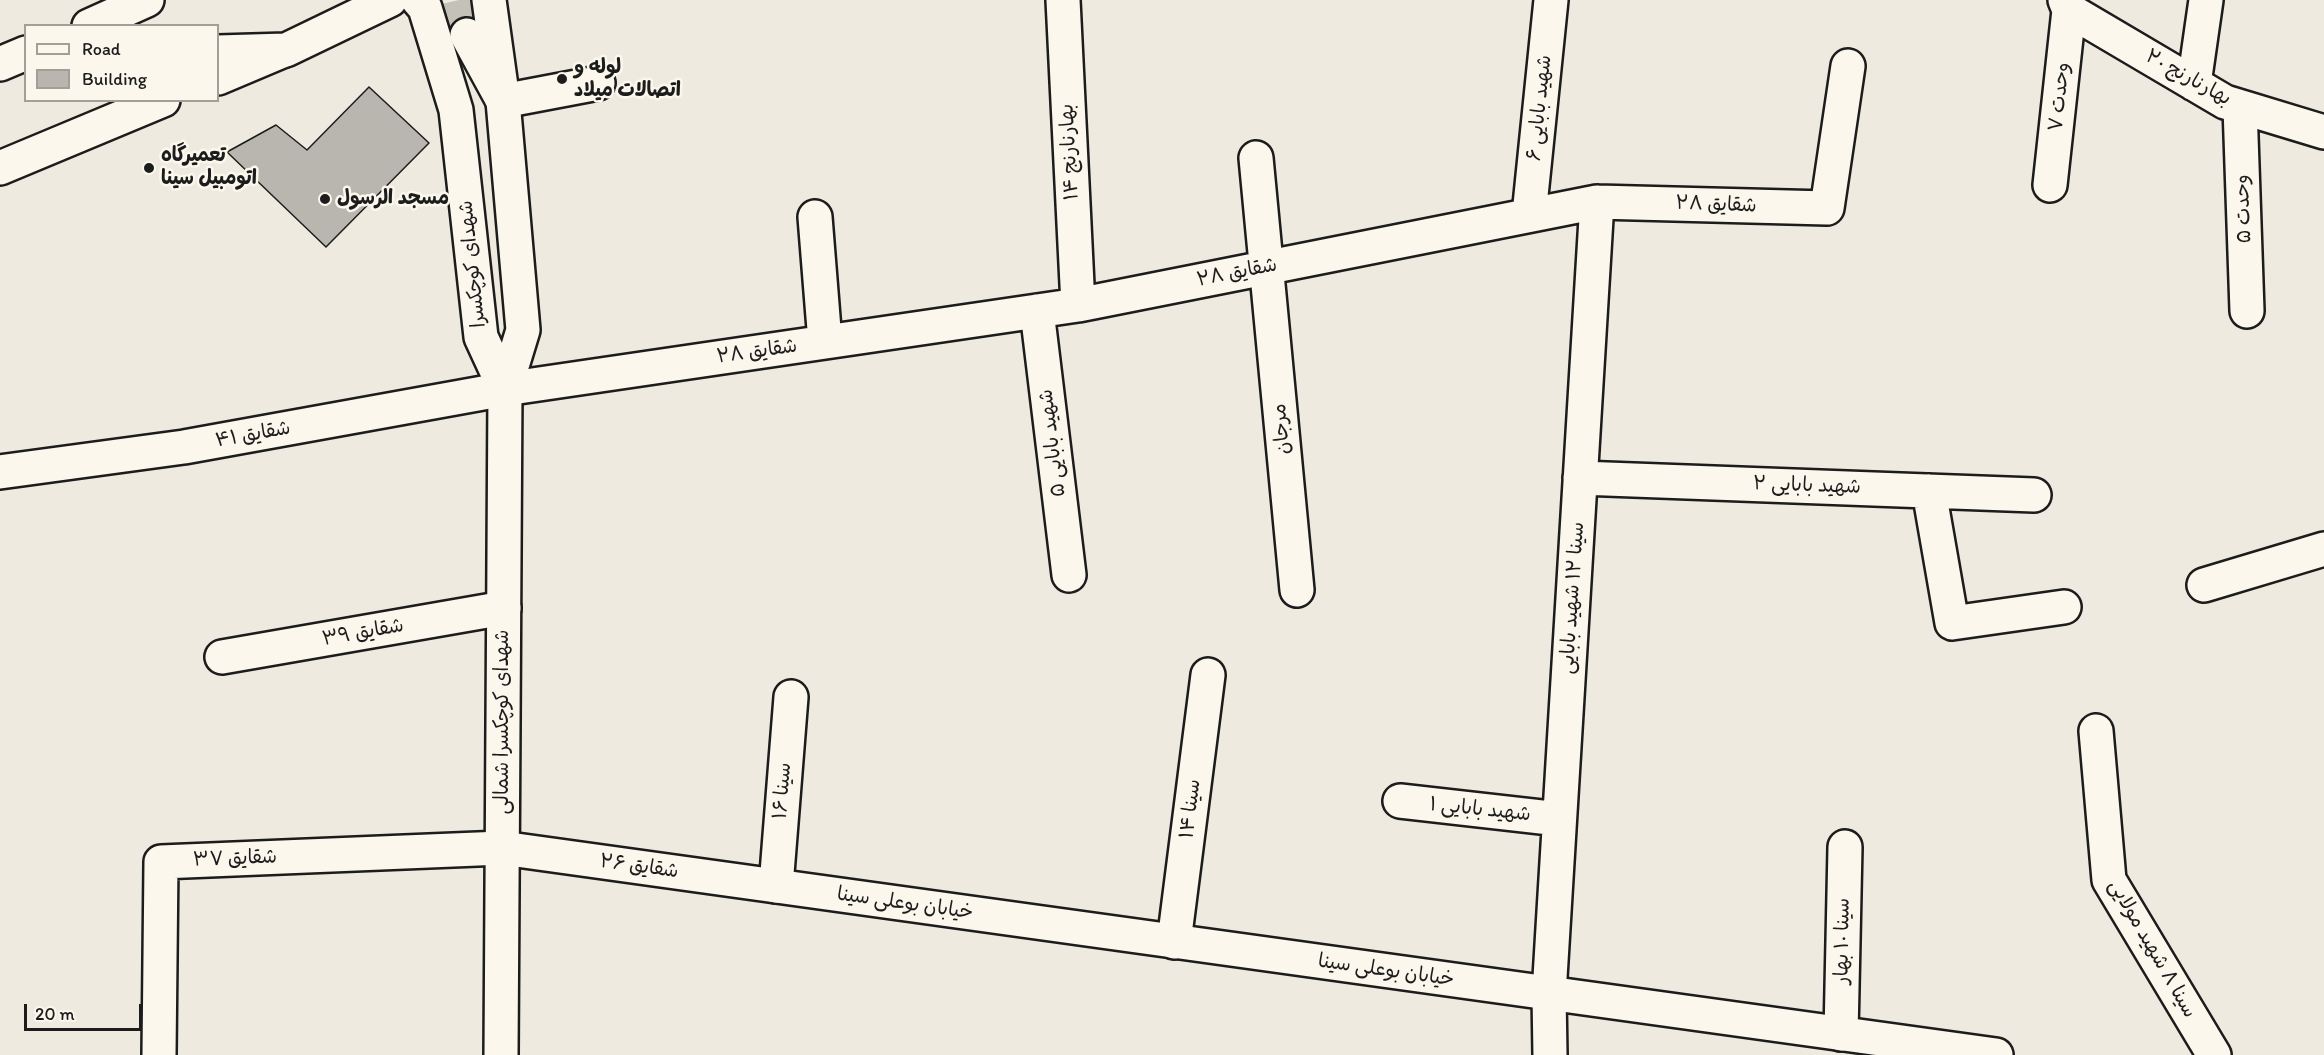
<!DOCTYPE html>
<meta charset="utf-8">
<style>
body{margin:0}
#map{position:relative;width:2324px;height:1055px;overflow:hidden;background:#eeeadf;font-family:Itim,sans-serif}
canvas{display:block}
.legend{position:absolute;left:24px;top:24px;width:195px;height:78px;box-sizing:border-box;background:#fbf7ec;border:2px solid #a29f99;margin:0;padding:8px 10px;list-style:none;font-size:18px;color:#1c1c1c}
.legend li{display:flex;align-items:center;gap:12px;height:30px}
.legend b{width:30px;border:2px solid #a29f99}
.scale{position:absolute;left:24px;top:1004px;width:118px;height:27px;box-sizing:border-box;border:3px solid #1c1c1c;border-top:0;padding-left:8px;font-size:18px;line-height:21px;white-space:nowrap;color:#1c1c1c;-webkit-text-stroke:4px #fbf7ec;paint-order:stroke}
</style>
<div id="map">
<canvas width="2324" height="1055"></canvas>
<ul class="legend">
<li><b style="height:8px;background:#fbf7ec"></b>Road</li>
<li><b style="height:16px;background:#b9b6af"></b>Building</li>
</ul>
<div class="scale">20 m</div>
</div>
<script>
const g = document.querySelector('canvas').getContext('2d');
g.lineJoin = 'round';
function fill(path, color) {
  g.fillStyle = color;
  g.fill(path, 'evenodd');
}
function strokePath(path, color, width, dash) {
  g.strokeStyle = color;
  g.lineWidth = width;
  g.lineCap = dash ? 'butt' : 'round';
  g.setLineDash(dash || []);
  g.stroke(path);
}
function drawText(font, color, halo, rows, align = 'center') {
  g.font = font + ' Itim,"Playpen Sans Arabic",sans-serif';
  g.lineWidth = 5;
  g.setLineDash([]);
  g.textBaseline = 'middle';
  g.strokeStyle = halo;
  g.fillStyle = color;
  for (const [text, x, y, turn = 0] of rows) {
    g.save();
    g.translate(x, y);
    g.rotate((+turn || 0) * Math.PI / 180);
    g.textAlign = isNaN(turn) ? turn : align;
    if (halo) g.strokeText(text, 0, 0);
    g.fillText(text, 0, 0);
    g.restore();
  }
}
const building = new Path2D(`
 M369,87L429,143L326,247L227,152L276,125L307,150Z`);
fill(building, '#b9b6af');
strokePath(building, '#1c1c1c', 1.5);
strokePath(new Path2D(`
 M459,0L467,35`), '#c4c1b8', 33, [33, 16]);
const minor = new Path2D(`
 M1063,0L1078,305
 M2065,0L2069,10L2225,102L2324,132
 M467,35L503,101L598,83
 M218,78L282,51
 M2194,84L2206,0
 M2240,107L2247,311
 M1256,158L1297,590
 M0,168L163,100
 M2050,185L2069,10
 M1529,215L1551,0
 M815,217L825,342
 M1037,311L1069,575
 M0,472L184,447L505,389L1078,305L1597,202L1827,208L1848,66
 M1580,478L2034,495
 M1929,491L1952,623L2064,607
 M2204,585L2324,549
 M222,657L504,608
 M2096,731L2109,880L2214,1055
 M1400,801L1559,819
 M1174,942L1208,675
 M1841,1034L1845,847
 M159,1055L161,862L502,848L776,886L791,697
 M1550,1055L1549,994L1597,202`);
const major = new Path2D(`
 M418,0L425,8L456,110L481,337L505,389
 M489,0L503,101L523,330L505,389L501,1055
 M218,52L286,50L390,0
 M776,886L1996,1055`);
const highway = new Path2D(`
 M89,26L147,0
 M0,64L26,53`);
strokePath(minor, '#1c1c1c', 38);
strokePath(major, '#1c1c1c', 38);
strokePath(highway, '#1c1c1c', 38);
strokePath(minor, '#fbf7ec', 33);
strokePath(major, '#fbf7ec', 33);
strokePath(highway, '#fbf7ec', 33);
for (const [x, y, r, color] of [
 [562,79,6,"#1c1c1c"],
 [149,168,6,"#1c1c1c"],
 [325,199,6,"#1c1c1c"]
]) {
  const dot = new Path2D();
  dot.arc(x, y, r, 0, 2 * Math.PI);
  g.fillStyle = color;
  g.fill(dot);
  strokePath(dot, '#fbf7ec', 2);
}
drawText('bold 20px', '#1c1c1c', '#fbf7ec', [
 ["لوله و",574,68],
 ["اتصالات میلاد",574,91],
 ["تعمیرگاه",161,156],
 ["اتومبیل سینا",161,179],
 ["مسجد الرسول",337,199]
], 'left');
drawText('20px', '#1c1c1c', '#fbf7ec', [
 ["بهارنارنج ۲۰",2188,78,29],
 ["وحدت ۷",2060,97,-84],
 ["شهید بابایی ۶",1540,108,-84],
 ["بهارنارنج ۱۴",1070,152,-93],
 ["شقایق ۲۸",1716,205,2],
 ["وحدت ۵",2244,209,-92],
 ["شهدای کوچکسرا",473,264,-96],
 ["شقایق ۲۸",1237,273,-11],
 ["شقایق ۲۸",757,352,-8],
 ["مرجان",1282,429,-95],
 ["شقایق ۴۱",253,435,-10],
 ["شهید بابایی ۵",1053,443,-97],
 ["شهید بابایی ۲",1807,486,2],
 ["سینا ۱۲ شهید بابایی",1573,598,-86],
 ["شقایق ۳۹",363,633,-10],
 ["شهدای کوچکسرا شمالی",503,722,-90],
 ["سینا ۱۶",783,791,-85],
 ["سینا ۱۴",1191,809,-83],
 ["شهید بابایی ۱",1480,810,6],
 ["شقایق ۳۷",235,859,-2],
 ["شقایق ۲۶",639,867,8],
 ["خیابان بوعلی سینا",905,904,8],
 ["سینا ۱۰ بهار",1843,941,-89],
 ["سینا ۸ شهید مولایی",2152,949,60],
 ["خیابان بوعلی سینا",1386,971,8]
]);
</script>
